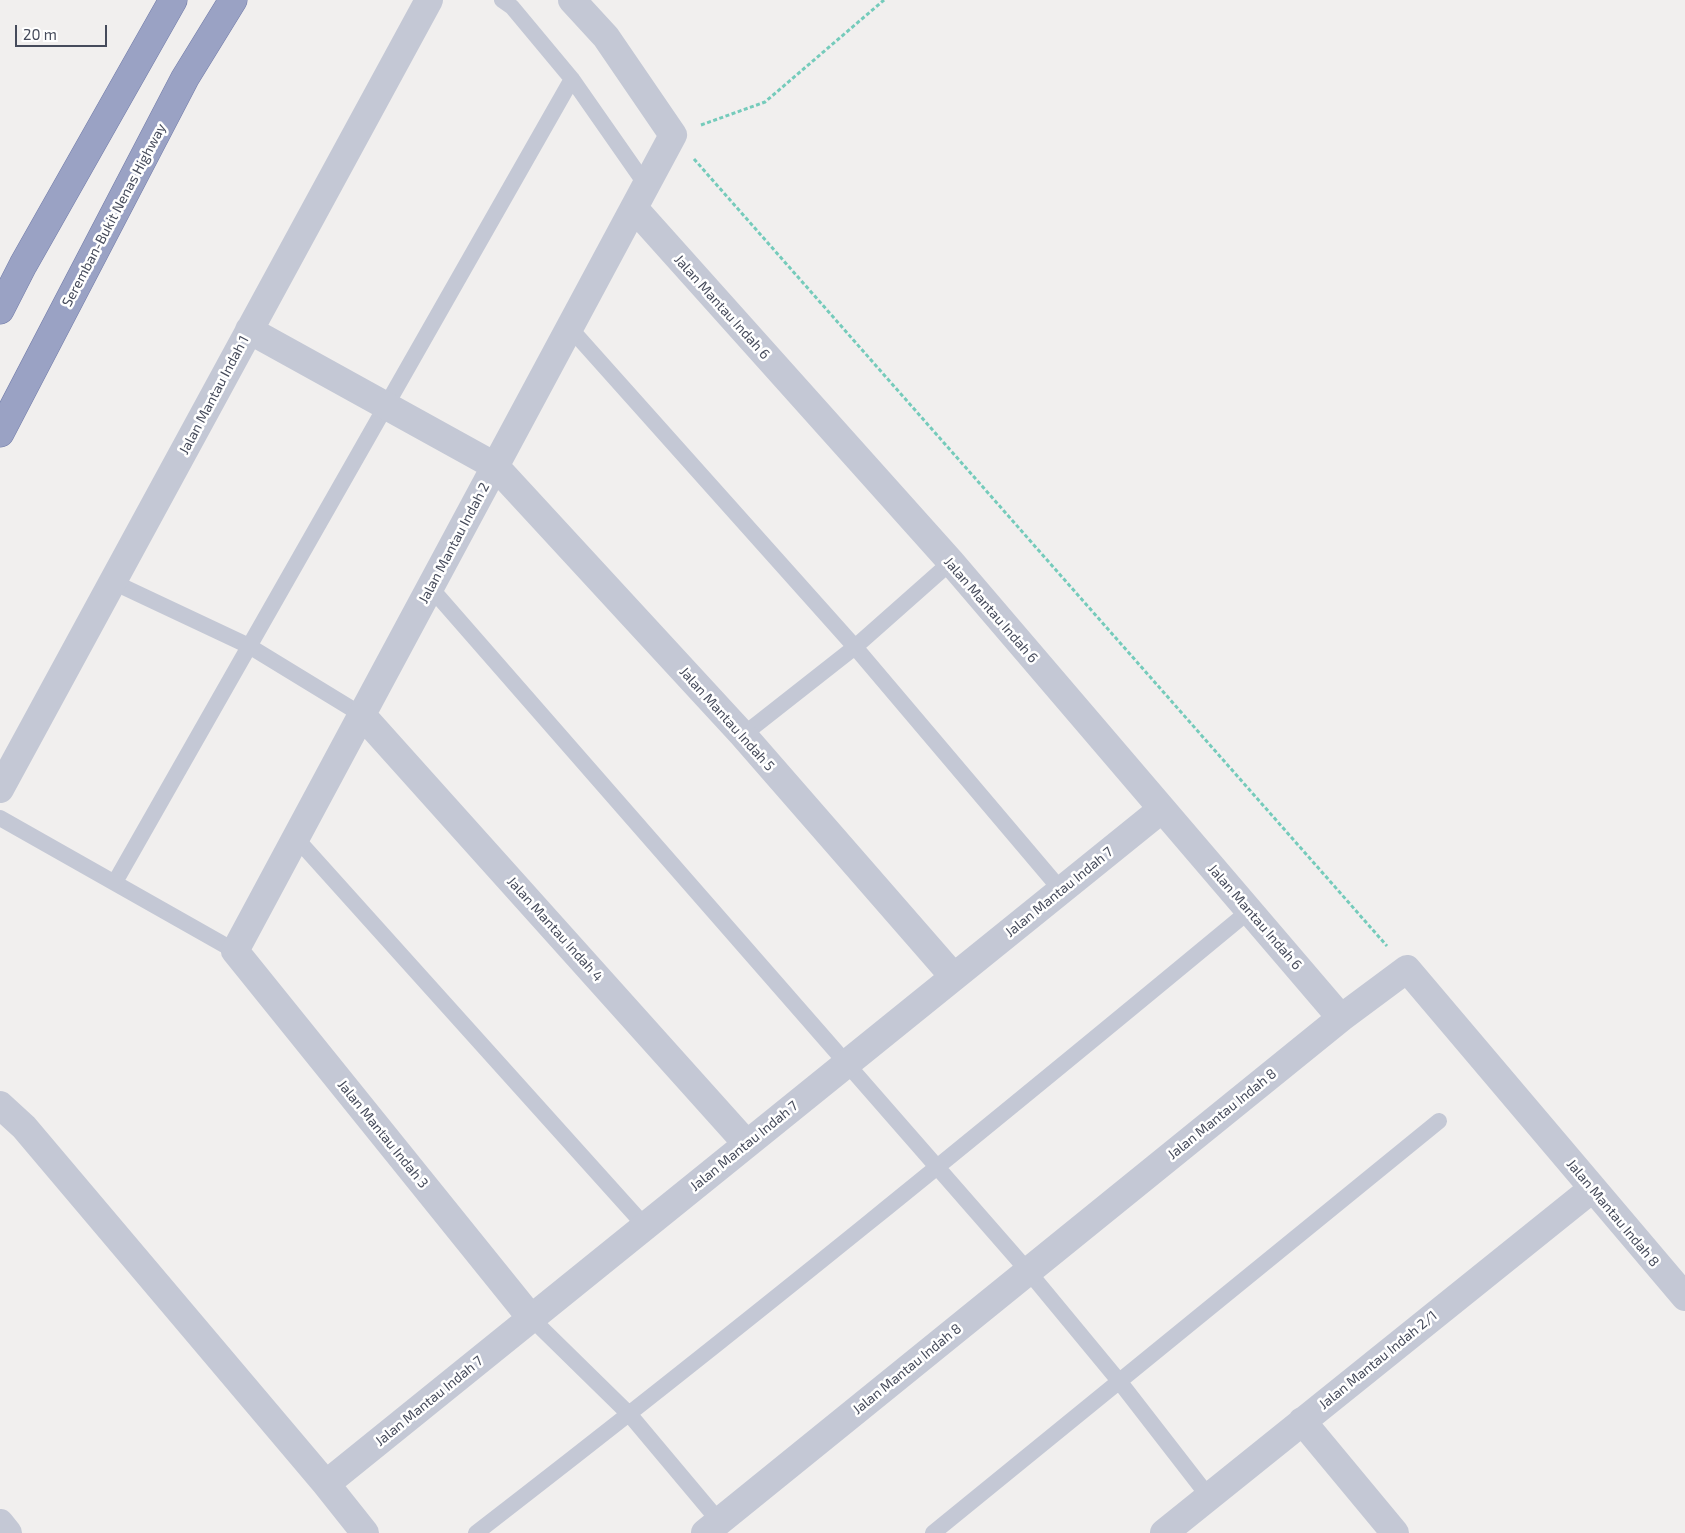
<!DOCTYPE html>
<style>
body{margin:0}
#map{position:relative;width:1685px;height:1533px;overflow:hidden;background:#f1efee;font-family:"Exo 2",sans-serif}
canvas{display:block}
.scale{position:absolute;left:15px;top:25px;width:92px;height:22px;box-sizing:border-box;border:2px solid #464b5b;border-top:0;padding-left:6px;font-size:15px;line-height:18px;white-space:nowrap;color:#464b5b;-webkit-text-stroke:4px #fff;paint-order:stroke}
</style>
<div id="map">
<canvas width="1685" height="1533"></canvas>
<div class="scale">20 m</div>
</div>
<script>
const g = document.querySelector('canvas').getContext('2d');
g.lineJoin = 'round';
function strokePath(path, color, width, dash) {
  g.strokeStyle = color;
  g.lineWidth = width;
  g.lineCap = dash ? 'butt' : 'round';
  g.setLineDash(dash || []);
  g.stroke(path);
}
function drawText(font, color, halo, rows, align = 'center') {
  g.font = font + ' "Exo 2",sans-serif';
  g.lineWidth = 5;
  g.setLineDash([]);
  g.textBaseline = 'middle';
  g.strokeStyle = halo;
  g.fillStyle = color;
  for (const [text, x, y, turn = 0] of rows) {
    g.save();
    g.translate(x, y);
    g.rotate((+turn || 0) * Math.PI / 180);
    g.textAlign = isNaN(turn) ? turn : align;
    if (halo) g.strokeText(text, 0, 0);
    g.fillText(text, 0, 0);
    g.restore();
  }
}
const trunk = new Path2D(`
 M0,310L23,265L173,0
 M0,433L185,78L233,0`);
strokePath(trunk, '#717ba8', 29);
strokePath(new Path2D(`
 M701,125L765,102L884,0
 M694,159L1387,946`), '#75cbbb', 3, [4, 2.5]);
strokePath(new Path2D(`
 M502,0L512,7L572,79L646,185
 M570,328L855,647L1061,890
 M113,582L249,646L362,715
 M430,587L1028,1271L1119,1381L1209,1497
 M743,735L855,647L951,562
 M0,818L235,951
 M296,838L645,1226
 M115,882L572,79
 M531,1318L630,1415L719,1521
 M476,1533C738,1331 994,1122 1249,911
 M933,1533L1439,1121`), '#c4c8d5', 16);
strokePath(new Path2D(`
 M634,208L951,562L1341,1018
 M249,330L495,466L743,735L954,977
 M362,715L747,1144
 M0,789L429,0
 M0,1105L24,1127L326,1484L365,1533
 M531,1318L235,951L673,135L606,37L572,0
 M1302,1421L1395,1533
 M326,1484L1162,809
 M0,1523L8,1533
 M705,1533L1341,1018L1407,969L1685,1297
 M1164,1533L1592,1189`), '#c4c8d5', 28);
strokePath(trunk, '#9aa2c4', 28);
drawText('14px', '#464b5b', '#fff', [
 ["Seremban-Bukit Nenas Highway",114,215,-62],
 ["Jalan Mantau Indah 6",722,307,48],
 ["Jalan Mantau Indah 1",214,395,-62],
 ["Jalan Mantau Indah 2",454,543,-62],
 ["Jalan Mantau Indah 6",991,610,49],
 ["Jalan Mantau Indah 5",727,719,48],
 ["Jalan Mantau Indah 7",1059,892,-39],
 ["Jalan Mantau Indah 6",1255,917,49],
 ["Jalan Mantau Indah 4",555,929,48],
 ["Jalan Mantau Indah 8",1222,1114,-39],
 ["Jalan Mantau Indah 3",383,1134,51],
 ["Jalan Mantau Indah 7",744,1146,-39],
 ["Jalan Mantau Indah 8",1613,1213,50],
 ["Jalan Mantau Indah 2/1",1378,1360,-39],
 ["Jalan Mantau Indah 8",907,1369,-39],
 ["Jalan Mantau Indah 7",429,1401,-39]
]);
</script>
